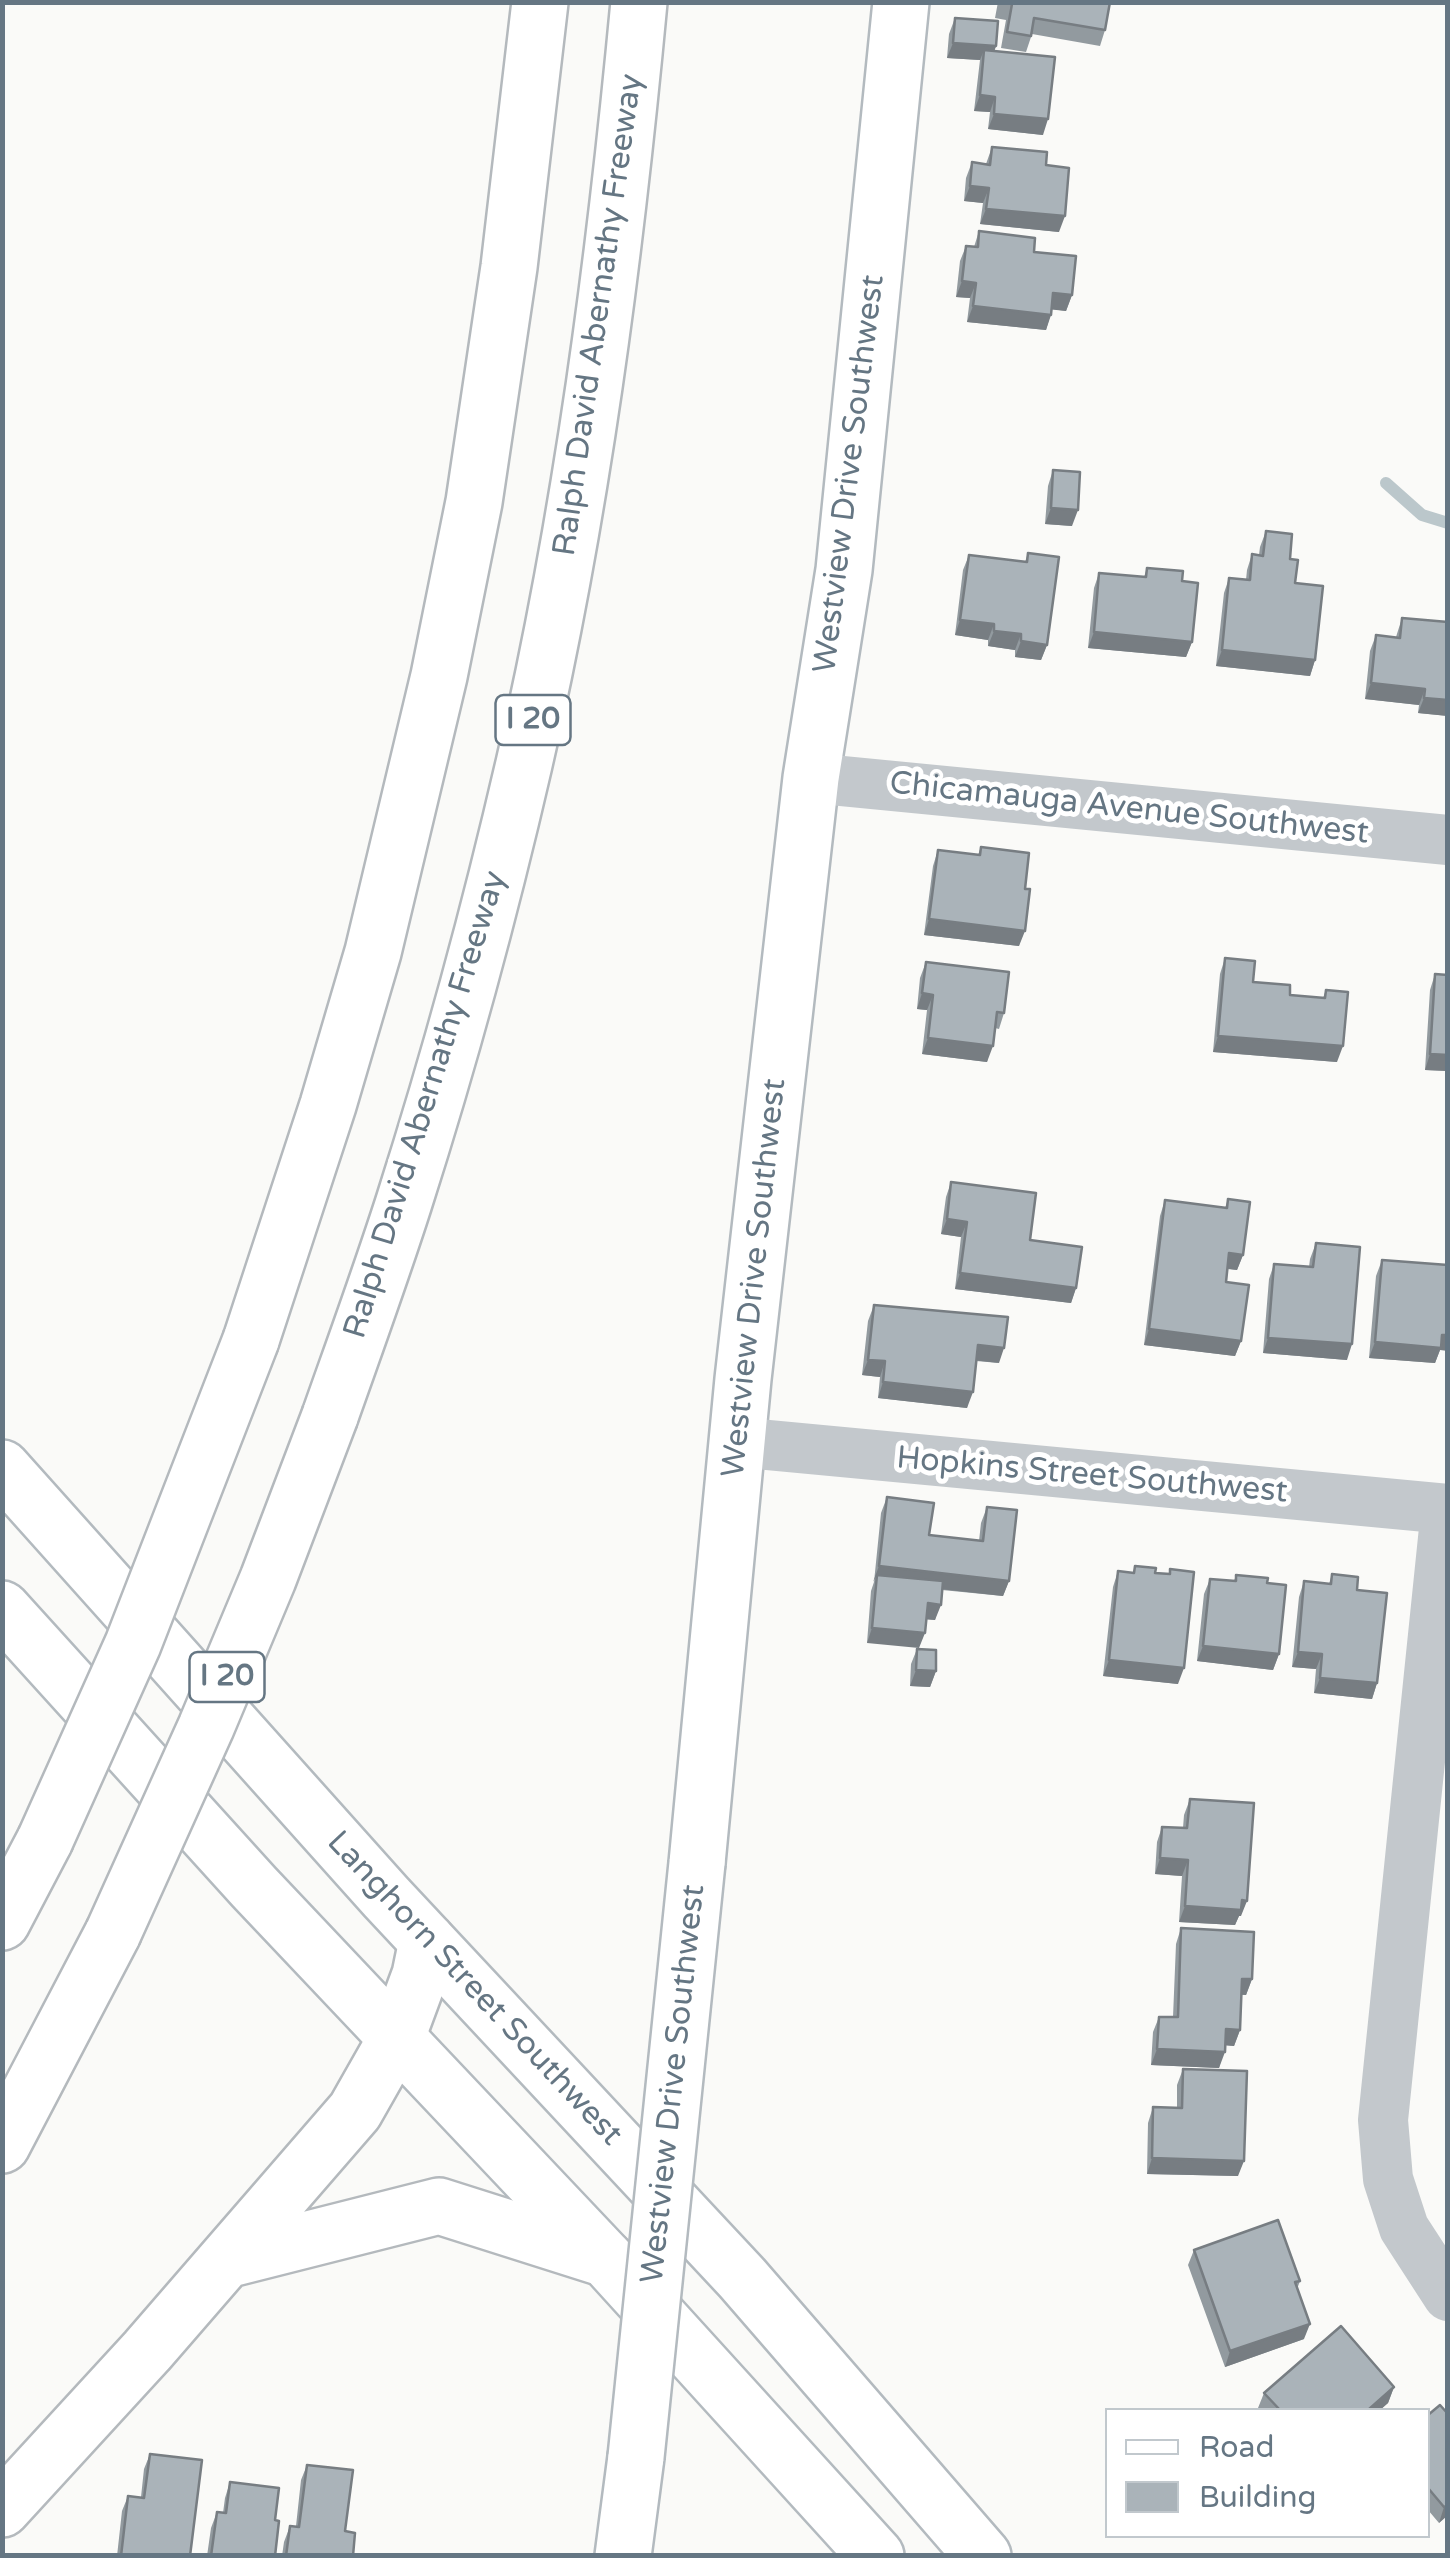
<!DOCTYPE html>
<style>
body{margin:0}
#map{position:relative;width:1450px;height:2558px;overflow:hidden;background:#fafaf8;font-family:"Varela Round",sans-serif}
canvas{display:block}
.frame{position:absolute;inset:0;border:5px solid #657683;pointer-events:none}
.legend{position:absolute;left:1105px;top:2408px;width:325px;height:130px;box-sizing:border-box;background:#fff;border:2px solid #c1c8cd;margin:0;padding:12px 18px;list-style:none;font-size:30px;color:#657683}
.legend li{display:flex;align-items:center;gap:20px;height:50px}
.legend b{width:50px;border:2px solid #c1c8cd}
</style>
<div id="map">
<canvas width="1450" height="2558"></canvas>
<div class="frame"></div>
<ul class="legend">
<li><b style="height:12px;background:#fff"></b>Road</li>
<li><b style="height:28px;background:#aab3b9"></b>Building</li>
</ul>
</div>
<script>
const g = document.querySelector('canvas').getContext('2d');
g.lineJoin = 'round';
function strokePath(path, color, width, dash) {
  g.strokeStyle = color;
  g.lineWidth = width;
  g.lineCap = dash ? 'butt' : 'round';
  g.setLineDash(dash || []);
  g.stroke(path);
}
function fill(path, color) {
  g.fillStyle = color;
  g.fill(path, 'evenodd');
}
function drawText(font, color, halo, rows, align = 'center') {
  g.font = font + ' "Varela Round",sans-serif';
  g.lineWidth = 10;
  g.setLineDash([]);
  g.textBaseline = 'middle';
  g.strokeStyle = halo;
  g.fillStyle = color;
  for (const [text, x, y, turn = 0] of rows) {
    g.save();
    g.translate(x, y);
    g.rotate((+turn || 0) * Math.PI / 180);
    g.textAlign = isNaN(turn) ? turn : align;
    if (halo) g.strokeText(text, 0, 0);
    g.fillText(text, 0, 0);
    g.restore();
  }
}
strokePath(new Path2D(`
 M1386,483L1422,515L1448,523`), '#bbc7cb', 12);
const secondary = new Path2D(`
 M2,1468L386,1897L742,2278L983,2556
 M2,1609L254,1887L606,2259L876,2556
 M697,1863L743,1379L811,778L844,570L901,2
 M623,2556L636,2457`);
const highway = new Path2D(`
 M251,1340L328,1105L373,952L439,676L474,502L509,267L540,2
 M330,1416C355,1345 381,1274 404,1202C450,1058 490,911 524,764C582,513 615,258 639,2
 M2,1922L45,1840
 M2,2145L113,1933
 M226,2260L439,2206L606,2259
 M2,2509L147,2351L355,2111L397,2037L420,1975L427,1941`);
strokePath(secondary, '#b3babf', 60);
strokePath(highway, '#b4b9bd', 60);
strokePath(new Path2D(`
 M811,778L1448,840
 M736,1442L1448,1509
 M1446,1509L1383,2120L1388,2179L1404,2228L1448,2296`), '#c3c8cc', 50);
strokePath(secondary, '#fff', 55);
strokePath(highway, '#fff', 55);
const secondaryBridge = new Path2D(`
 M636,2457L697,1863`);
const highwayBridge = new Path2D(`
 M45,1840L133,1644L251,1340
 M113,1933L206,1727L268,1579L330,1416`);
strokePath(secondaryBridge, '#b3babf', 60, []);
strokePath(highwayBridge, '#b4b9bd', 60, []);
strokePath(secondaryBridge, '#fff', 55);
strokePath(highwayBridge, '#fff', 55);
fill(new Path2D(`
 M998,2H1110L1105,30L1100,46L1032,34L1026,52L1001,48L1006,20L995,18Z
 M955,18L996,46L994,51L1043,135L988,129L990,112L974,111L980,60L947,58L949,34Z
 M992,147L1046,165L1059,232L980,224L983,203L964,201L966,178L972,162L986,164Z
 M979,231L1034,252L1072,295L1066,311L1052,309L1046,330L967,322L970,298L956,297L960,261L966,246L974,247Z
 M1053,470L1072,526L1045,524L1048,486Z
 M1266,531L1290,559L1315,660L1310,676L1216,666L1224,593L1229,578L1246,580L1247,570L1252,554L1259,555L1260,547Z
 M1028,553L1047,645L1041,660L1015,657V650L988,646V640L955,635L963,570L969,555L1025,562Z
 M1147,568L1182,581L1192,642L1186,657L1088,648L1094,588L1099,573L1144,577Z
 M1402,618L1448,622V716L1418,713L1419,705L1365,699L1370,651L1376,635L1396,637Z
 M981,847L1025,889L1019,946L924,935L933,866L938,850L978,855Z
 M1225,958L1253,982L1290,995L1323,998L1326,990L1337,1062L1213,1052L1220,974Z
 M926,962L1004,1013L999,1029L995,1028L987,1062L922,1054L927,1010L917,1009L920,978Z
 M1435,974L1448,1071L1425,1070L1430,990Z
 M951,1182L1030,1240L1076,1288L1071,1303L955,1289L961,1237L941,1234L946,1197Z
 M1228,1199L1243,1255L1237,1270L1227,1269L1226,1282L1241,1341L1235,1356L1144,1345L1160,1216L1165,1200L1225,1208Z
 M1316,1243L1347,1360L1263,1353L1269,1279L1274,1264L1309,1267L1310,1259Z
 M1382,1260L1440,1350L1435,1363L1369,1358L1376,1276Z
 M874,1305L999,1363L976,1361L967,1408L878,1398L880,1377L862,1375L868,1321Z
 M887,1497L929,1535L979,1541L981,1523L987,1507L1009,1581L1003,1596L942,1590L935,1620L926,1619L867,1643L871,1591L874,1582L881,1513Z
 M1135,1566L1155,1573L1169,1574L1170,1569L1178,1684L1103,1676L1113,1587L1118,1571L1133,1573Z
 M1332,1574L1357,1590L1377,1683L1372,1699L1314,1693L1316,1669L1292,1667L1299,1597L1304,1581L1329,1584Z
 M1236,1575L1267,1583L1279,1654L1273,1670L1197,1661L1204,1594L1210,1579L1234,1581Z
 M917,1649L936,1671L930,1687L910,1686L911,1664Z
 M1190,1799L1241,1916H1239L1235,1925L1179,1922L1182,1876L1155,1874L1157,1842L1162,1827L1183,1828L1184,1815Z
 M1181,1928L1252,1979L1246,1995H1242L1240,2030L1234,2046L1225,2045L1219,2068L1151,2065L1153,2032L1159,2017H1173L1176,1944Z
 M1183,2069L1238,2176L1147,2174L1148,2123L1153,2107L1177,2108V2085Z
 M1194,2250L1300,2281L1297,2289L1304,2339L1225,2367L1188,2265Z
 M1394,2387L1388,2403L1380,2410H1261L1258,2408L1264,2393Z
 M1428,2415L1448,2515L1439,2523L1428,2510Z
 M150,2454L190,2556H117L122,2511L128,2496L141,2497L144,2469Z
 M307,2465L345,2531L353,2556H282L284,2542L290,2526H296L301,2480Z
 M230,2482L275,2520V2556H207L211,2528L217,2512L223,2513L225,2498Z`), '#929a9f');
fill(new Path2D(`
 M953,43L996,46L991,61L984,50L980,60L947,58Z
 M980,95L995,97L990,112L974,111Z
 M994,114L1048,119L1043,135L988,129Z
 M970,186L989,188L983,203L964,201Z
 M986,209L1065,216L1059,232L980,224Z
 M962,281L976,283L970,298L956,297Z
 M1053,293L1072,295L1066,311L1047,309Z
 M973,306L1051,315L1046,330L967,322Z
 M1051,508L1078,510L1072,526L1045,524Z
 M960,620L994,624L988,640L955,635Z
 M994,631L1021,634L1015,650L988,646Z
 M1094,632L1192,642L1186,657L1088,648Z
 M1021,641L1047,645L1041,660L1015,657Z
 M1222,650L1315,660L1310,676L1216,666Z
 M1371,683L1425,689L1419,705L1365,699Z
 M1424,698L1448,700V716L1418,713Z
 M929,919L1025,931L1019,946L924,935Z
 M922,993L933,995L927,1010L917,1009Z
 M1218,1036L1343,1046L1337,1062L1213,1052Z
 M928,1038L993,1046L987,1062L922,1054Z
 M1430,1054L1448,1055V1071L1425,1070Z
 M947,1219L967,1222L961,1237L941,1234Z
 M1229,1253L1243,1255L1237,1270L1223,1268Z
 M960,1273L1076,1288L1071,1303L955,1289Z
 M1149,1329L1241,1341L1235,1356L1144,1345Z
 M1442,1335H1448V1351L1440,1350L1435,1363L1369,1358L1375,1342Z
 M1268,1338L1352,1344L1347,1360L1263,1353Z
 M978,1345L1004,1348L999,1363L972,1360Z
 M868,1360L885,1361L880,1377L862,1375Z
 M883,1382L973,1392L967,1408L878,1398Z
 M879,1566L1009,1581L1003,1596L876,1582L877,1575L873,1582Z
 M928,1603L941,1605L935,1620L922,1619Z
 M872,1628L925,1633L919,1648L867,1643Z
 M1203,1646L1279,1654L1273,1670L1197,1661Z
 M1298,1652L1322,1654L1316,1669L1292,1667Z
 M1109,1660L1184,1668L1178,1684L1103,1676Z
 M916,1670L936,1671L930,1687L910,1686Z
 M1320,1678L1377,1683L1372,1699L1314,1693Z
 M1160,1858L1188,1860L1182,1876L1155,1874Z
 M1242,1900L1247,1901L1241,1916H1239L1235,1925L1179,1922L1185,1906Z
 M1242,1979H1252L1246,1995L1237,1994Z
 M1226,2029L1240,2030L1234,2046L1221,2045Z
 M1157,2049L1225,2052L1219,2068L1151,2065Z
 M1152,2158L1244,2161L1238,2176L1147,2174Z
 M1310,2324L1304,2339L1225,2367L1230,2351Z
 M1394,2387L1388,2403L1380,2410H1368Z
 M1448,2505V2515L1439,2523L1444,2507Z`), '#777d82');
const building = new Path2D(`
 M1003,2H1110L1105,30L1034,18L1031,36L1007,32L1012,4Z
 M955,18L998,21L996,46L953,43Z
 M984,50L1055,57L1048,119L994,114L995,97L980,95Z
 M992,147L1047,152L1046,165L1069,168L1065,216L986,209L989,188L970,186L972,162L990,165Z
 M979,231L1035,238L1034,252L1076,256L1072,295L1053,293L1051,315L973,306L976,283L962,281L966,246L978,247Z
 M1053,470L1080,472L1078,510L1051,508Z
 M1266,531L1292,534L1290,559L1298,560L1295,583L1323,586L1315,660L1222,650L1229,578L1250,580L1252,554L1263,556Z
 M1028,553L1059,557L1047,645L1021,641V634L994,631V624L960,620L969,555L1027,562Z
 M1147,568L1183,571L1182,581L1198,583L1192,642L1094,632L1099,573L1146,577Z
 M1402,618L1448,622V700L1424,698L1425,689L1371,683L1376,635L1400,638Z
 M981,847L1029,853L1025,889H1030L1025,931L929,919L938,850L980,855Z
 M1225,958L1255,961L1253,982L1290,985V995L1325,998L1326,990L1348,992L1343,1046L1218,1036Z
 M926,962L1009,972L1004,1013L997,1012L993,1046L928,1038L933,995L922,993Z
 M1435,974L1448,975V1055L1430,1054Z
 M951,1182L1036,1193L1030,1240L1082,1247L1076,1288L960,1273L967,1222L947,1219Z
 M1228,1199L1250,1202L1243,1255L1229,1253L1226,1282L1249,1285L1241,1341L1149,1329L1165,1200L1227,1208Z
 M1316,1243L1360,1247L1352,1344L1268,1338L1274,1264L1313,1267Z
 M1382,1260L1448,1265V1335H1442L1441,1348L1375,1342Z
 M874,1305L1008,1317L1004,1348L978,1345L973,1392L883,1382L885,1361L868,1360Z
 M887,1497L934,1503L929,1535L983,1541L987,1507L1017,1510L1009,1581L879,1566Z
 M1135,1566L1156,1568L1155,1573L1170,1574V1569L1194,1572L1184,1668L1109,1660L1118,1571L1134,1573Z
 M1332,1574L1358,1577L1357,1590L1387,1593L1377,1683L1320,1678L1322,1654L1298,1652L1304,1581L1331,1584Z
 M877,1575L943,1581L941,1605L928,1603L925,1633L872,1628Z
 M1236,1575L1268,1578L1267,1583L1286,1585L1279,1654L1203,1646L1210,1579L1236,1581Z
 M917,1649L936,1650V1671L916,1670Z
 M1190,1799L1254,1803L1247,1901L1242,1900L1241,1910L1185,1906L1188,1860L1160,1858L1162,1827L1187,1828Z
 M1181,1928L1254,1932L1252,1979H1242L1240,2030L1226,2029L1225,2052L1157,2049L1159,2017H1178Z
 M1183,2069L1247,2071L1244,2161L1152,2158L1153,2107L1182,2108Z
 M1278,2220L1300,2281L1295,2282L1310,2324L1230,2351L1194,2250Z
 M1341,2326L1394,2387L1368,2410H1280L1264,2393Z
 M1440,2405L1448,2414V2505L1444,2507L1428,2488V2415Z
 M150,2454L202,2460L190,2556H121L128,2496L144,2498Z
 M307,2465L353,2470L345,2531L355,2533L353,2556H286L290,2526L299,2527Z
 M230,2482L279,2488L275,2520L279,2521L275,2556H211L217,2512L226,2513Z`);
fill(building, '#aab3b9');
strokePath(building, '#777d82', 2.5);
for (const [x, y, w] of [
 [533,720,75],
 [227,1677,75]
]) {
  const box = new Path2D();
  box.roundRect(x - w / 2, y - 25, w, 50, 8);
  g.fillStyle = '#fff';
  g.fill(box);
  strokePath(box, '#657683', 2.5);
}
drawText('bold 30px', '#657683', null, [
 ["I 20",533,720],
 ["I 20",227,1677]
]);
drawText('32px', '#657683', '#fff', [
 ["Ralph David Abernathy Freeway",599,315,-82],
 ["Westview Drive Southwest",850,474,-83],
 ["Chicamauga Avenue Southwest",1129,809,6],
 ["Ralph David Abernathy Freeway",426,1105,-73],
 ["Westview Drive Southwest",755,1278,-84],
 ["Hopkins Street Southwest",1092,1476,5],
 ["Langhorn Street Southwest",474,1989,47],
 ["Westview Drive Southwest",674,2084,-84]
]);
</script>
